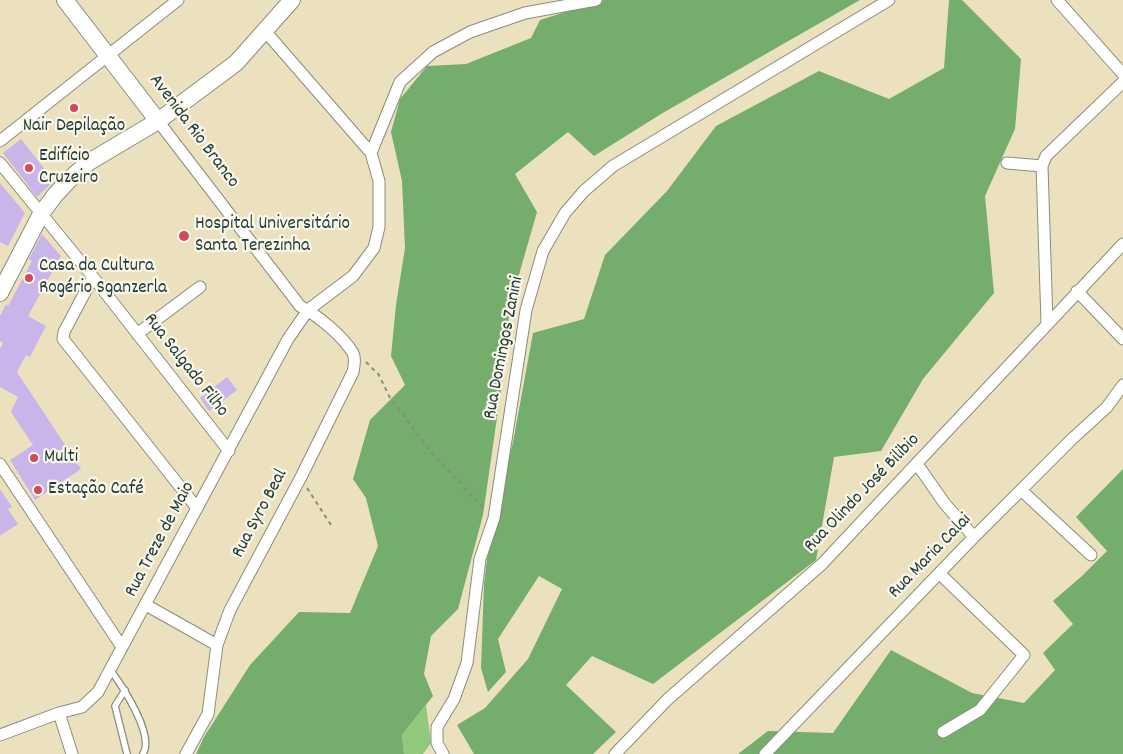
<!DOCTYPE html>
<meta charset="utf-8">
<style>
body{margin:0}
canvas{display:block;background:#ece1bf}
</style>
<canvas width="1123" height="754"></canvas>
<script>
const g = document.querySelector('canvas').getContext('2d');
g.lineJoin = 'round';
function fill(path, color) {
  g.fillStyle = color;
  g.fill(path, 'evenodd');
}
function strokePath(path, color, width, dash) {
  g.strokeStyle = color;
  g.lineWidth = width;
  g.lineCap = dash ? 'butt' : 'round';
  g.setLineDash(dash || []);
  g.stroke(path);
}
function drawText(font, color, halo, rows, align = 'center') {
  g.font = font + ' Dekko,sans-serif';
  g.lineWidth = 4.5;
  g.setLineDash([]);
  g.textBaseline = 'middle';
  g.strokeStyle = halo;
  g.fillStyle = color;
  for (const [text, x, y, turn = 0] of rows) {
    g.save();
    g.translate(x, y);
    g.rotate((+turn || 0) * Math.PI / 180);
    g.textAlign = isNaN(turn) ? turn : align;
    if (halo) g.strokeText(text, 0, 0);
    g.fillText(text, 0, 0);
    g.restore();
  }
}
fill(new Path2D(`
 M426,705L431,743L423,754H404L402,735Z`), '#91c97c');
fill(new Path2D(`
 M604,0H860L661,114L594,156L568,132L515,174L537,212L510,306L502,383L483,515L458,609L431,636L424,674L433,696L402,735L404,754H196L204,737L250,665L299,612L350,613L378,546L366,498L353,479L370,420L405,385L391,356L396,305L405,248L402,181L391,132L400,99L427,66L466,64L531,38L540,20Z
 M949,0H962L1021,59L1015,129L985,196L994,293L923,379L881,451L834,457L816,560L653,684L592,656L566,685L616,732L593,754H474L457,725L485,708L528,659L562,589L539,576L498,639L506,672L488,692L481,668L484,584L490,535L513,442L533,333L584,319L605,255L667,191L716,126L819,71L889,99L944,68Z
 M1123,469V754H738L768,731L833,733L891,650L972,693L1024,703L1055,670L1043,653L1073,624L1053,601L1082,576L1107,551L1076,517Z`), '#74ad6c');
fill(new Path2D(`
 M21,139L54,181L37,197L3,153Z
 M0,183L25,213L8,246L0,242Z
 M42,234L61,256L28,316L46,326L30,357L26,355L17,372L81,469L35,500L10,460L33,445L11,412L18,397L0,387V349L3,343L0,341V316L6,304L8,306L32,261L29,259Z
 M227,377L237,390L209,411L200,398Z
 M0,489L12,507L8,509L18,524L0,536Z`), '#cab5eb');
const lane = new Path2D(`
 M110,669C122,686 155,735 143,754
 M125,690L115,706L127,754`);
const street = new Path2D(`
 M1057,0L1123,74
 M265,31L371,153
 M158,121L300,306C318,316 342,335 353,353C356,359 354,366 353,372L301,477L230,610L217,645L208,714L186,754
 M0,141L178,0
 M0,163L93,277L229,451
 M1007,163L1042,166
 M93,277L64,332L63,339L197,508
 M1077,291L1123,339
 M1047,323L1042,166L1046,156L1123,82
 M137,334L200,287
 M0,464L122,647
 M917,464L945,504L974,537
 M1021,490L1091,555
 M940,574L1024,655L980,710L943,732
 M146,605L217,645
 M59,713L72,754
 M0,735L59,713L82,707L98,692L288,339L308,310L353,276L374,248L379,227V181L371,153L400,82L433,52L470,32L525,13L596,0
 M443,754L437,743V727L454,699L467,663L480,559L494,518L526,310L543,251L565,213L584,191L613,166L889,0
 M615,754L668,699L822,564L1123,244
 M765,754L974,537L1072,439L1107,407L1123,385`);
const secondary = new Path2D(`
 M65,0L158,121
 M0,293L41,214L55,195L73,176L89,162L158,121L236,63L292,0`);
strokePath(lane, '#868f7a', 8);
strokePath(street, '#868f7a', 13);
strokePath(secondary, '#868f7a', 18);
strokePath(new Path2D(`
 M366,362L379,375L389,396L429,450L485,509
 M307,488L331,525`), '#868f7a', 2, [4, 4]);
strokePath(lane, '#fff', 5.5);
strokePath(street, '#fff', 11);
strokePath(secondary, '#fff', 16);
for (const [x, y, r, color] of [
 [74,108,5,"#d1495b"],
 [29,168,5,"#d1495b"],
 [184,236,6,"#d1495b"],
 [29,278,5,"#d1495b"],
 [34,458,5,"#d1495b"],
 [38,490,5,"#d1495b"]
]) {
  const dot = new Path2D();
  dot.arc(x, y, r, 0, 2 * Math.PI);
  g.fillStyle = color;
  g.fill(dot);
  strokePath(dot, '#fbf7ec', 2);
}
drawText('19px', '#1f3d34', '#fbf7ec', [
 ["Nair Depilação",74,127,"center"],
 ["Edifício",39,157],
 ["Cruzeiro",39,179],
 ["Hospital Universitário",195,225],
 ["Santa Terezinha",195,247],
 ["Casa da Cultura",39,267],
 ["Rogério Sganzerla",39,289],
 ["Multi",44,458],
 ["Estação Café",48,490]
], 'left');
drawText('19px', '#1f3d34', '#fbf7ec', [
 ["Avenida Rio Branco",193,132,53],
 ["Rua Domingos Zanini",505,348,-79],
 ["Rua Salgado Filho",185,366,52],
 ["Rua Olindo José Bilibio",863,494,-46],
 ["Rua Syro Beal",261,514,-62],
 ["Rua Treze de Maio",161,540,-62],
 ["Rua Maria Calai",931,557,-46]
]);
</script>
